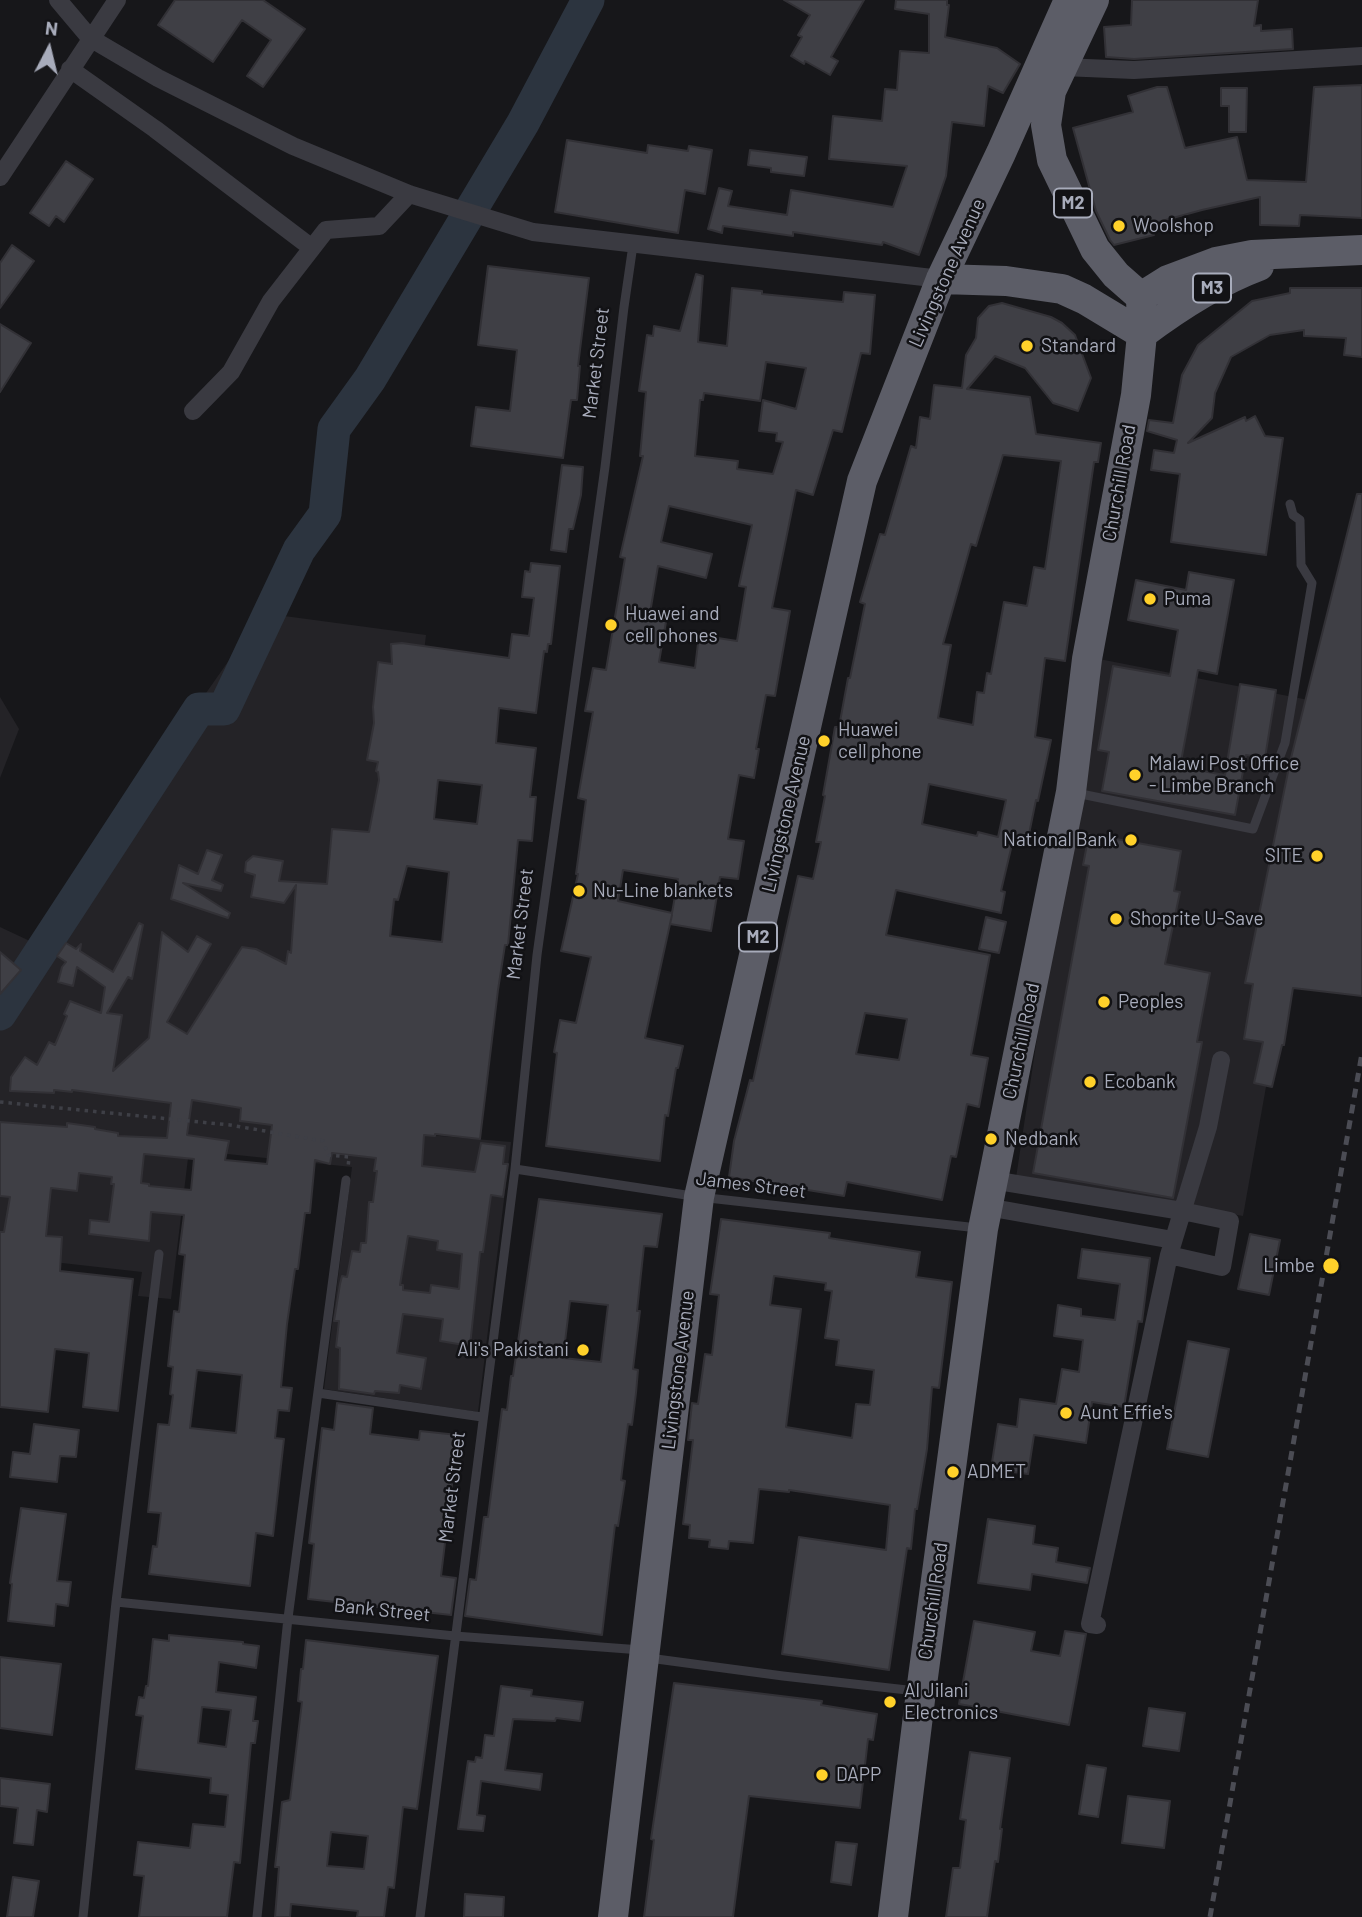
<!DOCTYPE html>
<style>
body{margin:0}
#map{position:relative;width:1362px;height:1917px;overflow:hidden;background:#17171a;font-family:Barlow,sans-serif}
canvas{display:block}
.north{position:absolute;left:14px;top:14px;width:70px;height:70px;-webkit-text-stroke:5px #121215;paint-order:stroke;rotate:7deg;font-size:19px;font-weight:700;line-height:28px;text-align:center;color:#a8acbb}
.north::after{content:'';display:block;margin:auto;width:24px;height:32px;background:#a8acbb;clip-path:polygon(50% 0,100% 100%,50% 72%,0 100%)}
</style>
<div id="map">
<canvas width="1362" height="1917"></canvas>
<div class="north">N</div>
</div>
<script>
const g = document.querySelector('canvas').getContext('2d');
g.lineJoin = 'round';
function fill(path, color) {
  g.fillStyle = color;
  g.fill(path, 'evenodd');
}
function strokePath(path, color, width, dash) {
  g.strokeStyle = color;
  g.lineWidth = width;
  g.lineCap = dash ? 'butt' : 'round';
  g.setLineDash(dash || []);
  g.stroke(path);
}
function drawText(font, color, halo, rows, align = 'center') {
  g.font = font + ' Barlow,sans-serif';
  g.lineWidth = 5;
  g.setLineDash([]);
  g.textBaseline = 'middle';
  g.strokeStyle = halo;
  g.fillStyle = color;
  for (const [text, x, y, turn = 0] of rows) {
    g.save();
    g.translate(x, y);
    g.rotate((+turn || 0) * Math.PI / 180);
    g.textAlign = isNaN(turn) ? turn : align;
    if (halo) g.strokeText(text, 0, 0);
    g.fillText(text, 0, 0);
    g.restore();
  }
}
fill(new Path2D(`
 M262,613L426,635L369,1130L511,1142L478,1412L324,1389L352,1167L189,1150L171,1299L138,1296L142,1272L0,1256V927L32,942Z
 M1094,658L1334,705L1243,1216L1016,1178Z
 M0,697L19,729L0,778Z`), '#242327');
strokePath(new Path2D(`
 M0,1014L199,709H224L299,550L325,514L334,429L370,379L523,123L588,0`), '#2c343f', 33);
const building = new Path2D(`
 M175,0H263L305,29L263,87L247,76L271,40L242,20L213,62L158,25Z
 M784,0H864L831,57L838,61L830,75L805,61L804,64L791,56L802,37L798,35L810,15Z
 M896,0H947V5H949L945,37L997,48L1020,64L1003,93L988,86L984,126L952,122L946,176L919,255L883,242L882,245L793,232V236L723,226L722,233L708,229L719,188L732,191L728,206L787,215L791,190L893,207L907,166L829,159L833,116L882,121L885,89L897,90L900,51L929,53V14L895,9Z
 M1132,0H1258L1254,26L1261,25V31L1292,29L1293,49L1134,59L1106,57L1104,27L1131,25Z
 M1362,85V218L1300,215L1299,226L1260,225V197L1202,210L1151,224L1154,235L1114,245L1110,240L1096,211L1073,128L1133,112L1128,96L1157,87H1167L1185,148L1237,137L1247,180L1306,182L1314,87Z
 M1221,88H1247L1246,132H1229V106H1221Z
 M567,140L647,153L648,145L688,151L689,146L712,150L705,194L685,190L678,233L555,212Z
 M750,150L807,157L804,176L771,172V168L748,165Z
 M66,161L93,179L64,222L56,216L49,226L30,213Z
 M12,245L34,261L0,308V263Z
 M488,266L589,278L578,366H580L577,400H571L563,458L471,446L476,407L510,411L517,350L478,345Z
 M696,274L703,276L698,342L727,346L732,288L762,291V294L843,302L844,292L875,295L870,354L861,353L842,432L833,430L813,495L796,490L772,608L790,611L775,696L766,695L756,749H759L754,778L739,775L728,839L744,841L738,879L720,877L711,931L670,924L672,915L645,1038L683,1046L678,1068H676L668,1116L665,1115L660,1161L546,1146L557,1053L554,1052L560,1020L576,1023L591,957L561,951L578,874H576L586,800L578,798L593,712L585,711L593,668L606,670L625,558L620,557L643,456H640L646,392L639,391L647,335L653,336L654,326L680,331ZM766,362L806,368L796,409L763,400L759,431L777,433L776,441L783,442L773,474L737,469L738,461L695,456L700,400H703L704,393L760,401ZM669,506L752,525L739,586L746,587L737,641L699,635L695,668L659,662L667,616L650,613L658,566L706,578L712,554L661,542ZM623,870L678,879L672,913L618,901Z
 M1290,288H1362V357L1344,355L1346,338L1304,336V330L1270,335L1231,357L1215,393L1212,418L1188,443L1245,417L1246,421L1255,416L1265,436L1283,438L1266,555L1171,542L1180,474L1151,470L1154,450L1174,453L1177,440L1147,431L1149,420L1173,423L1182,375L1198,345L1252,301L1290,293Z
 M1002,303L1051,317L1062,323L1075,335L1091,378L1078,411L1053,403L1025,368L995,356L967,389L1030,397L1036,434L1101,443L1098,462H1094L1065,661L1045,658L1035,737L1051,740L1038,801L1036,800L1028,839L1014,836L1001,891L1005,892L1001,913L896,890L886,935L990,955L971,1055L988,1058L979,1107L967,1104L956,1157L951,1156L942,1200L847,1182L844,1196L729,1177L734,1141L750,1080L753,1081L798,876L813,879L821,842H816L825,796L823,795L835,727H839L848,678H850L865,604L860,602L880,534L885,535L911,446L916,448L920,417L930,419L934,385L962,388L966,355L976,338L978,318L989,306ZM1003,455L1061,461L1045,569L1034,567L1027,606L1004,602L991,674L987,673L984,693L977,692L973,725L938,718L951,645L943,644L971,544L976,546ZM929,784L1006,800L998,837L978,832L977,836L922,824ZM865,1013L907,1019L899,1060L856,1054Z
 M0,324L31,343L0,392Z
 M562,465L583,467L581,495L573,529H569L566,552L551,550Z
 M1357,494H1362V996L1293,988L1284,1045H1282L1272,1087L1254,1083L1263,1042L1244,1039L1253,984L1245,983L1290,762Z
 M531,563L560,566L551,644H548L547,652L544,651L536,713L499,708L496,743L536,748L530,797H536L532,841L518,840L508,945H505L498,990L480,1139L435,1134V1136L424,1135L422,1166L475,1172L481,1143L505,1146L503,1164H508L503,1197L491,1195L483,1252H480L470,1346L440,1341L443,1319L403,1314L397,1353L426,1358L421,1389L400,1385L399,1393L375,1391L374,1394L339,1389L340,1348L336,1347L339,1321H334L340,1284L342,1276L347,1277L352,1251L360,1252L361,1243H366L369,1202H373L377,1171H374L376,1158L332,1153L330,1164L315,1160L310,1213H305L298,1269H295L287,1324L281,1387L292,1388L289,1411L278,1410L275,1438L284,1439L273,1536L256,1533L250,1586L149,1574L153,1546L157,1547L161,1513L148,1512L158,1424L169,1425L173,1395L170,1394L173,1367L168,1366L174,1311L179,1312L185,1255L179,1254L184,1215L151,1212L149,1241L89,1234L90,1220L109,1222L114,1184H111L112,1177L79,1173L77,1191L51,1188L46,1236L62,1237L60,1271L133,1279L118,1411L83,1407L89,1353L55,1349L48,1412L0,1407V1232H4L10,1197L0,1196V1122L67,1127V1123L95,1127V1129L118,1133V1136L167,1138L171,1103L72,1090V1092L54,1090V1093L10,1091L11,1077L25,1057L37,1065L49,1042L55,1045L67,1016L64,1014L70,1001L101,1013L105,987L77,967L73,986L58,982L62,967L66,962L57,956L66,943L76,949L81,944L80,951L113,972L139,923L143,925L132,979L128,977L107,1013L122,1015L113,1071L149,1038L162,932L188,952L197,936L211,944L167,1022L187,1034L242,947L256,949L286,964L288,951L291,953L296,885L284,903L251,897L255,875L245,872L246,862L253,856L283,861L279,881L327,884L332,829L369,832L379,780L378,772L376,771L378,762L367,760L374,723L373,707L378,662L392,664L391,644L402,643L509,658L512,634L529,636L534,598L522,597L525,571L530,572ZM438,780L482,785L477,824L434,819ZM407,866L449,872L442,942L390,936L394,899L398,900ZM192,1100L241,1108L240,1121L272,1125L267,1164L225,1160L229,1141L187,1135ZM144,1154L194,1159L191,1190L149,1186V1184L141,1183ZM408,1236L438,1241L437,1250L462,1254L459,1289L431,1285L430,1293L403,1290V1285H400ZM197,1370L242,1375L236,1433L190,1428Z
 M1189,572L1234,580L1217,674L1198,670L1180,767L1225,775L1240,684L1276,690L1265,758L1246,755L1235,815L1102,791L1109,752L1098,750L1113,666L1170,676L1178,630L1128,620L1136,580L1186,590Z
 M1089,834L1181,851L1174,891L1180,892L1165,964L1210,973L1197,1042H1202L1173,1198L1033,1173L1089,866L1083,865Z
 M207,850L222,855L212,880L223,885L221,891L183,883L230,913L228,918L171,899L179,865L198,874Z
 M986,917L1006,922L999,953L979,949Z
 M0,952L21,970L0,994Z
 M539,1199L662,1214L657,1247L644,1246L637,1311H640L633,1369L638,1370L636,1393L632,1425L628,1424L621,1480L625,1481L618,1526L615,1525L602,1635L465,1616L470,1579L476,1580L484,1517H488L502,1409L507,1410L511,1376H513ZM570,1301L608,1305L601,1362L563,1358Z
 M721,1219L830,1233L829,1238L920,1252L916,1277L952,1282L939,1388L932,1387L927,1449L917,1509H915L911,1549L907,1548L889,1670L782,1654L799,1537L886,1550L890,1505L789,1490V1492L759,1489L753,1543L729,1541L728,1549L709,1547L710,1540L689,1538L690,1525L683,1524L693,1440H688L692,1403L698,1404L705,1354L712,1355L719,1295L710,1294ZM774,1276L826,1283L825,1290L832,1291L825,1338L839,1340L836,1365L874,1370L870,1405L856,1404L852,1438L786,1427L801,1309L770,1305Z
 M1250,1234L1280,1240L1269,1295L1238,1289Z
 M1082,1249L1150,1258L1142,1322L1138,1321L1124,1407L1092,1402L1086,1443L1034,1435L1028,1474L991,1469L998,1424L1017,1427L1020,1399L1056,1404L1062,1369L1079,1372L1083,1340L1054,1336L1058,1305L1081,1309V1316L1115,1320L1120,1284L1078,1278Z
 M1188,1341L1229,1349L1208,1457L1167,1449Z
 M337,1403L373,1408L370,1434L419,1440L420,1431L458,1435L441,1576L456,1578L451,1615L308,1599L314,1544L309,1543L322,1428L334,1430Z
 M34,1424L79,1430L76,1457L60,1456L57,1482L10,1477L13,1452L30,1454Z
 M21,1508L66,1514L57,1581L71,1582L68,1606L56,1604L54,1626L8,1621L12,1584L10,1583Z
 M988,1519L1035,1526L1033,1544L1058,1548L1056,1562L1090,1568L1087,1583L1032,1574L1030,1590L978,1583Z
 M974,1621L1035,1632L1031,1651L1060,1656L1065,1631L1086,1634L1069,1725L959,1704Z
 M169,1635L243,1642V1644L259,1646L256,1668L219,1662L216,1692L256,1697L253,1721H258L255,1743H251L240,1863L234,1862L227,1917H139L144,1876L134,1875L138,1842L190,1848L193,1824L225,1827L228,1795L210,1793L211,1778L136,1769L143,1716L136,1715L139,1697L144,1698L146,1686H148L153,1639L169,1641ZM202,1707L231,1710L226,1747L198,1743Z
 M306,1640L438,1656L417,1809L403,1807L394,1888L388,1887L384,1917H357L358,1911L291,1904L290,1917H275L279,1867H275L282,1802L290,1800L302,1702L298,1701L301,1669H303ZM331,1832L368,1836L364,1869L327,1866Z
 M0,1657L61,1664L52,1735L0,1728Z
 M674,1683L822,1701L821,1705L877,1714L873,1740L868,1739L860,1808L749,1796L733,1917H644L654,1840L651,1839Z
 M501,1686L532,1690L531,1696L583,1702L580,1721L556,1718L555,1721L513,1719L505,1770L542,1774L540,1790L481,1781L477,1815L485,1816L483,1831L458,1829L468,1761L475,1762L476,1757L482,1758L485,1735L494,1736Z
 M1149,1708L1185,1713L1179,1751L1143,1746Z
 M970,1752L1010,1758L1000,1829H1002L998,1862L995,1861L987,1917H946L953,1868H960L966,1820L960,1819Z
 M1087,1765L1106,1768L1098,1817L1079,1814Z
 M0,1778L50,1784L47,1812L37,1810L33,1845L14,1843L18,1808L0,1806Z
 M1128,1796L1170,1801L1164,1848L1122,1843Z
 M836,1842L857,1844L851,1885L831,1882Z
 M13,1877L39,1881L33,1917H7Z
 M465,1894L504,1897L503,1917H464Z`);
fill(building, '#3f3f45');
strokePath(building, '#323136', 2);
strokePath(new Path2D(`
 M0,1102L230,1125L323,1141L328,1155L349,1157L348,1168`), '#3e3f46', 3.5, [3.5, 5]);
strokePath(new Path2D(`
 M1076,793L1253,829L1285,743L1312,583L1301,565L1300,520L1293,515L1290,504
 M515,1169L699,1197L978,1228
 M318,1393L482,1417
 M116,1602L455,1636L641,1650
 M649,1658L783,1676L916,1691
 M83,1917L116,1602L159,1254
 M257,1917L288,1618L346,1180
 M420,1917L515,1169L537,955L605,467L624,307L633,245`), '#3a3a41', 9);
strokePath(new Path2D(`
 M58,0L90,38L158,78L293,146L409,194L533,232L941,279
 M1063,67L1134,70L1362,56
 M70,69L155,129L312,248
 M0,177L117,0
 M193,411L231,372L271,301L326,230L379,226L409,194
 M992,1180L1182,1211L1230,1221L1222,1267L1169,1255
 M987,1207L1173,1240
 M1097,1625L1090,1624L1169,1255L1208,1127L1221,1060`), '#3a3a41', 18);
strokePath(new Path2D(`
 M941,279L1006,281L1062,289L1084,299L1142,334
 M1141,297L1168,280L1216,262L1252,255L1362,250
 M1142,334C1178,307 1216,282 1259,266
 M613,1917L699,1197L862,481L941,279L1001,153L1069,0
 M893,1917L921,1692L983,1229L1071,792L1087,659L1136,395L1142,334L1141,297L1116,275L1095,249L1052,160L1046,125L1051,91L1094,0`), '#5c5d67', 30);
strokePath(new Path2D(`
 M1210,1917L1362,1053`), '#4b4c54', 5, [9, 7]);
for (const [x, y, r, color] of [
 [1119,226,7,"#ffd12a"],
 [1027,346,7,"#ffd12a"],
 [1150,599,7,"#ffd12a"],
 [611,625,7,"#ffd12a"],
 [824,741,7,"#ffd12a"],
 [1135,775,7,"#ffd12a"],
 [1131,840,7,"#ffd12a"],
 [1317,856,7,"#ffd12a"],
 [579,891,7,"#ffd12a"],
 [1116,919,7,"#ffd12a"],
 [1104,1002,7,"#ffd12a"],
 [1090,1082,7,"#ffd12a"],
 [991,1139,7,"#ffd12a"],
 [1331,1266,9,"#ffd12a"],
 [583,1350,7,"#ffd12a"],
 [1066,1413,7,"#ffd12a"],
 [953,1472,7,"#ffd12a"],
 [890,1702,7,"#ffd12a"],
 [822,1775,7,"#ffd12a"]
]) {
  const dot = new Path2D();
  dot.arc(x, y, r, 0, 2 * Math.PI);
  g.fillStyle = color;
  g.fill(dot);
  strokePath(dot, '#121215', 2.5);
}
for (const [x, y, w] of [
 [1073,203,38],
 [1212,288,38],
 [758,937,38]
]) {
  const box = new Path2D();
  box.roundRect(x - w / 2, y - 14.5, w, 29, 5);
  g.fillStyle = '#121215';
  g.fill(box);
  strokePath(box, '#a8acbb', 2);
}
drawText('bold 18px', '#a8acbb', null, [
 ["M2",1073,203],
 ["M3",1212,288],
 ["M2",758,937]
]);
drawText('19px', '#a8acbb', '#121215', [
 ["Woolshop",1133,226],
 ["Standard",1041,346],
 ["Puma",1164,599],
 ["Huawei and",625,614],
 ["cell phones",625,636],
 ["Huawei",838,730],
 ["cell phone",838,752],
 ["Malawi Post Office",1149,764],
 ["- Limbe Branch",1149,786],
 ["National Bank",1117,840,"right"],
 ["SITE",1303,856,"right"],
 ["Nu-Line blankets",593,891],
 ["Shoprite U-Save",1130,919],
 ["Peoples",1118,1002],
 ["Ecobank",1104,1082],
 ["Nedbank",1005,1139],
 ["Limbe",1315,1266,"right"],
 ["Ali's Pakistani",569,1350,"right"],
 ["Aunt Effie's",1080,1413],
 ["ADMET",967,1472],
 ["Al Jilani",904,1691],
 ["Electronics",904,1713],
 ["DAPP",836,1775]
], 'left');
drawText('19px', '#a8acbb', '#121215', [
 ["Livingstone Avenue",947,273,-66],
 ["Market Street",596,363,-83],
 ["Churchill Road",1119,483,-80],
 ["Livingstone Avenue",786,814,-77],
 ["Market Street",520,924,-83],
 ["Churchill Road",1021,1041,-78],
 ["James Street",751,1185,7],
 ["Livingstone Avenue",678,1370,-83],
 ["Market Street",452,1487,-83],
 ["Churchill Road",933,1601,-82],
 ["Bank Street",382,1610,6]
]);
</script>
